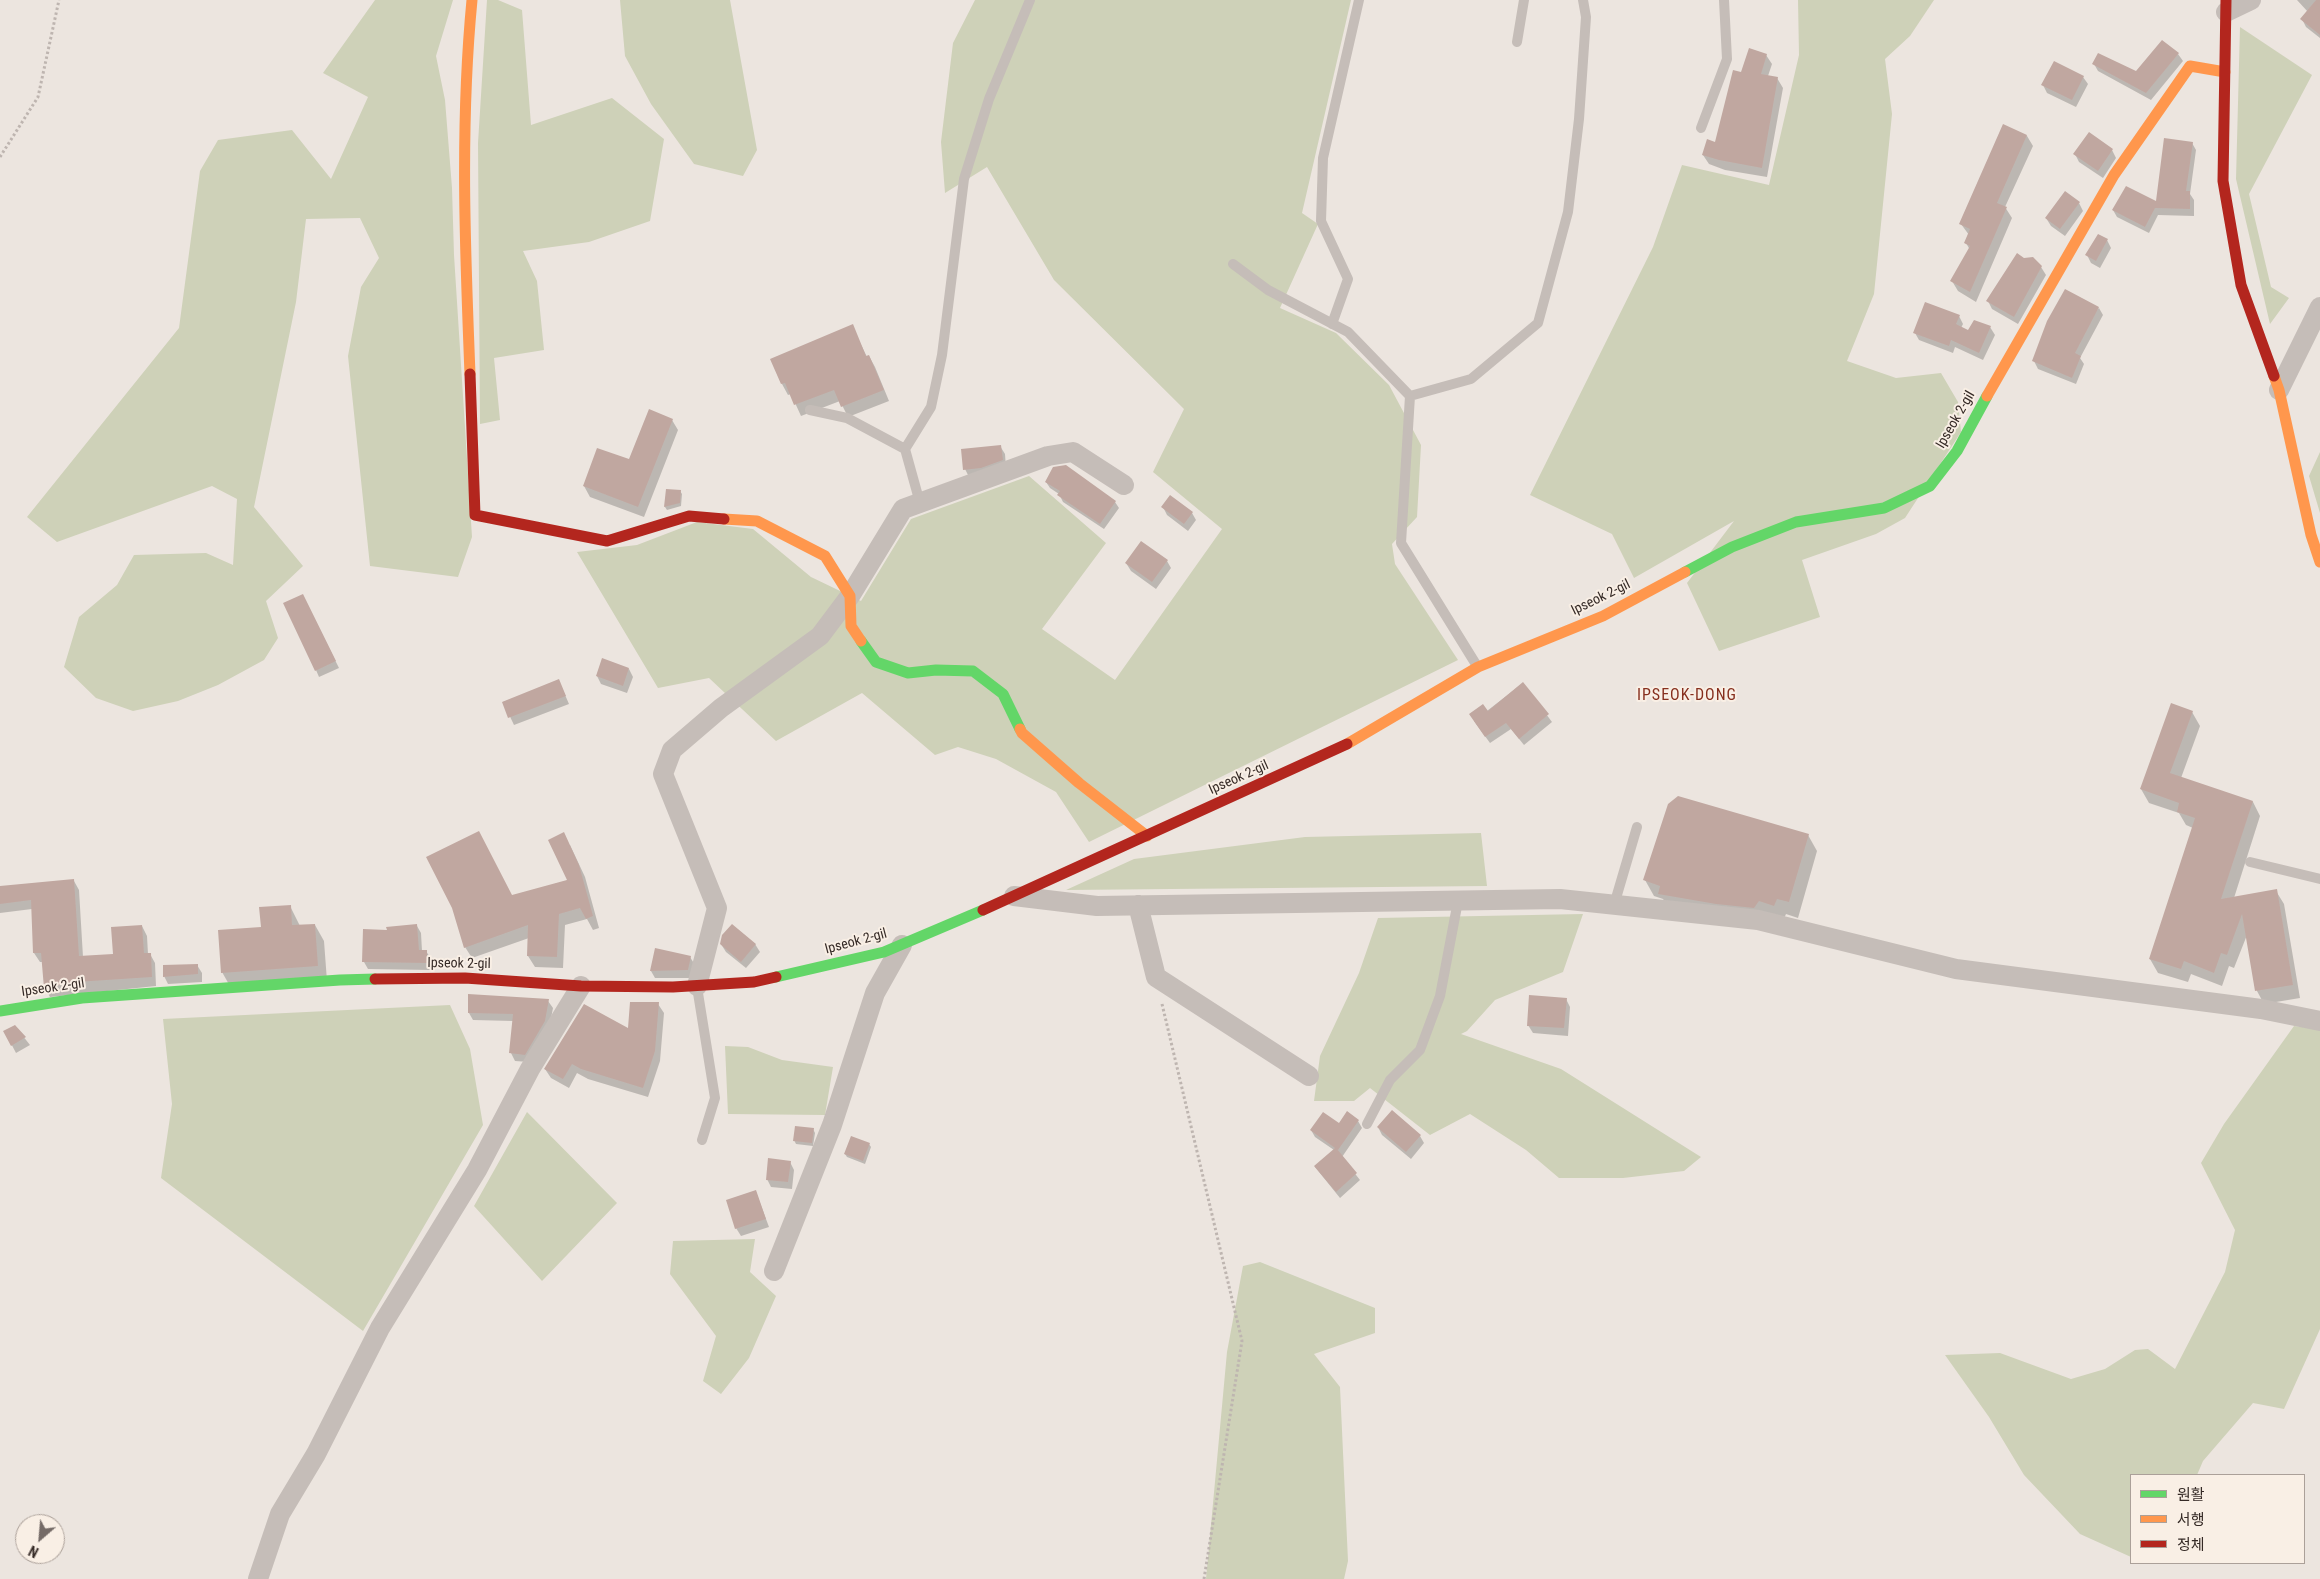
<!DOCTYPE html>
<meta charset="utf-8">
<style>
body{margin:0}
#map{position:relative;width:2320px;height:1579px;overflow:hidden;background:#ece5df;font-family:"Roboto Condensed","Noto Sans KR",sans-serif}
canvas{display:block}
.legend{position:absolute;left:2130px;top:1474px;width:175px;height:90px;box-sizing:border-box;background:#f9efe5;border:1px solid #aba099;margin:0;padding:6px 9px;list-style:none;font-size:15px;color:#352a26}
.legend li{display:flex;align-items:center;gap:10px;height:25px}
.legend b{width:25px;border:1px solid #aba099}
.north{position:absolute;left:15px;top:1514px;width:50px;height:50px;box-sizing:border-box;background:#f9efe5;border:1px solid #aba099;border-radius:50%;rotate:207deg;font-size:14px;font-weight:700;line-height:20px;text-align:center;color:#352a26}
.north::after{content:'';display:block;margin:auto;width:18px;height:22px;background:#756b67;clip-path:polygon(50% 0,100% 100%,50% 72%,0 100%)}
</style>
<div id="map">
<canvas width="2320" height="1579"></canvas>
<ul class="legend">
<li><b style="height:6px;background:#63d668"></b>원활</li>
<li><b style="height:6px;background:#ff974d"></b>서행</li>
<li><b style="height:6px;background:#b3261e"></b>정체</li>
</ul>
<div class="north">N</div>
</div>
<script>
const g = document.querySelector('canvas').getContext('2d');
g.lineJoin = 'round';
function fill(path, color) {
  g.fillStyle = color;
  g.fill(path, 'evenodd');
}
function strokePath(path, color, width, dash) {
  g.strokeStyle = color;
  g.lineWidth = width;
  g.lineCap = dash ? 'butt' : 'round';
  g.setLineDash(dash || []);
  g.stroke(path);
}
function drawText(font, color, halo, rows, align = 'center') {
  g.font = font + ' "Roboto Condensed",sans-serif';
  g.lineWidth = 4;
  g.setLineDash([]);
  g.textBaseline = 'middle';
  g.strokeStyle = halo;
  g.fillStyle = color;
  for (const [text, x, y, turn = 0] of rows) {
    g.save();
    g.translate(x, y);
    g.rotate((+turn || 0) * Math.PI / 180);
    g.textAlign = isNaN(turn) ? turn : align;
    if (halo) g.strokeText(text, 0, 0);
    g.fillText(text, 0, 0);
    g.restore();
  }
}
fill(new Path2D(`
 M375,0H453L436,56L445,100L452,188L454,255L472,537L458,577L370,566L348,356L361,287L379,258L360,218L306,219L296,302L254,507L303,566L266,601L278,638L264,660L218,685L178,701L133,711L96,698L64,667L79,617L117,585L134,555L206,553L233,565L237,499L212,486L57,542L27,517L179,328L200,171L218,140L292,130L331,179L368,97L323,73Z
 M487,0H498L522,10L531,125L612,98L664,139L650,221L589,242L523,251L537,281L544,350L494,358L500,420L480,424L478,143Z
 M620,0H730L757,150L743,176L694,164L651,104L625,56Z
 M975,0H1351L1302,213L1318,224L1280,308L1336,333L1389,385L1421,445L1417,517L1392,544L1395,564L1458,660L1089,842L1056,792L996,759L958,747L935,755L862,693L776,741L709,678L658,688L577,552L637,545L697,522L753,529L811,577L861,601L911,519L1029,476L1106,543L1042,629L1115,680L1222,529L1153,472L1184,409L1054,280L987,167L945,193L941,142L953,43Z
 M1798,0H1934L1910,36L1885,59L1892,114L1874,294L1847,361L1896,378L1941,373L1958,402L1961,432L1905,518L1876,534L1802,560L1820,617L1719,651L1687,583L1734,521L1634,578L1612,534L1530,495L1653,247L1682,165L1769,185L1799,55Z
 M2240,27L2312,75L2249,194L2271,287L2289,298L2270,324L2236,179Z
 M2320,452V513L2309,476Z
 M1481,833L1487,886L1066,890L1134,859L1305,837Z
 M1583,914L1563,972L1495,1000L1467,1031L1461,1034L1561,1069L1701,1157L1684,1171L1623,1178H1559L1526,1150L1470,1114L1430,1135L1370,1088L1354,1101H1314L1320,1056L1359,973L1378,918Z
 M450,1005L470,1049L483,1125L363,1331L161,1178L172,1104L163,1019Z
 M2294,1026L2320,1029V1329L2284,1409L2253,1403L2203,1461L2197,1475H2131V1557L2080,1534L2024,1475L1989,1417L1945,1355L2000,1353L2071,1379L2105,1369L2135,1350L2148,1349L2175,1369L2225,1272L2235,1230L2201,1163L2224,1124Z
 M725,1046L748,1047L782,1060L833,1067L825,1115L728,1114Z
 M527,1112L617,1203L542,1281L474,1206Z
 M755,1239L750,1272L776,1296L749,1358L721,1394L703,1381L716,1336L670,1274L673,1241Z
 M1260,1262L1375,1308V1333L1314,1354L1340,1387L1348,1561L1344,1579H1206L1227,1352L1243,1266Z`), '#ced1b8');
fill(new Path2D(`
 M2297,0H2320V38L2306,27L2302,19L2308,12Z
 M2178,54L2183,61L2151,100L2098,71L2094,64L2136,72Z
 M1766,55L1772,64L1768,76L1777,78L1783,88L1767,177L1725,170L1709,164L1703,155L1716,143L1742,74Z
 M2083,77L2088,84L2076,107L2047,93L2043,85Z
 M2004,126L2027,136L2033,146L2005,207L2012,218L1976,302L1958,291L1952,281L1970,250L1966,243L1969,235L1961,224Z
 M2192,143L2196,150L2190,194L2194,200V216L2158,215L2149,233L2117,217L2113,210L2157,203Z
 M2112,150L2116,158L2103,178L2079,162L2075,154Z
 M2079,203L2083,211L2065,236L2051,226L2046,218Z
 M2107,240L2111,248L2100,268L2091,263L2087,255Z
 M2041,267L2046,275L2018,324L1992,309L1988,301Z
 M2099,308L2103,315L2080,358L2084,364L2076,384L2038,369L2034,361Z
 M1959,316L1963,324L1961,328L1968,332L1975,322L1990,327L1995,335L1983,360L1955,347L1953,353L1919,340L1915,333Z
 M852,326L867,357L869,356L875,367L889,401L848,417L840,401L801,416L791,394L788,395L782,384L772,360Z
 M672,420L678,430L644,517L590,497L584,486L629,461Z
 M1000,446L1005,454L1006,468L969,477L965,469Z
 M1046,482L1115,502L1119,508L1104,529L1063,502L1059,494L1050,488Z
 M667,490L680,491L682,494L681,506L667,510L665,507Z
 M1163,507L1192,513L1196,520L1188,531L1167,515Z
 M1167,561L1171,568L1156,589L1131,571L1126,563Z
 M306,602L339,668L319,677L316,670Z
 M629,669L633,677L627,693L601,684L597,676Z
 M559,681L569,704L514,725L503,702Z
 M1523,683L1552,722L1524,745L1511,729L1490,743L1474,721Z
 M2192,712L2200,726L2181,778L2253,802L2260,816L2234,898L2276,891L2284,904L2300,998L2264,1004L2257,991L2247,935L2234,968L2229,966L2222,986L2191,974L2188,982L2158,973L2150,959L2193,828L2186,825L2179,813L2149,803L2141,789Z
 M1808,835L1817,851L1798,918L1786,914L1783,921L1669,909L1663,899L1654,896L1645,880Z
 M570,845L585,877L599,928L593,930L587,919L565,925L563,968L535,967L528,956L529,938L472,958L465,947L512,896L569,880Z
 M74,881L79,890L83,957L114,956L142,926L147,936L148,954H150L155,963L156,986L50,997L45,988L43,962H40L34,953L32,909L0,913V887Z
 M290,906L300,926L315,925L324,941L327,981L231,988L222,972L262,928Z
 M417,926L421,933L422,951H426L431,959L430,970L368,969L364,962L388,932Z
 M721,944H755L760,952L746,968L726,952Z
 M690,957L695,965L692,978H655L651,971Z
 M197,965L202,973V982L168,984L164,976Z
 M1566,999L1570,1007L1568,1036L1533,1033L1528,1025Z
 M548,1001L553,1008L549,1029L529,1062L515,1061L511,1053L513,1021L473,1020L469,1013Z
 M658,1004L664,1013L660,1061L648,1097L588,1079L577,1073L569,1088L551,1078L545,1069L629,1030Z
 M15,1026L30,1045L16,1053L5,1032Z
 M1358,1121L1362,1128L1342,1157L1360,1180L1340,1198L1315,1167L1334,1150L1315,1137L1311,1130Z
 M1378,1127L1420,1136L1424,1143L1411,1159L1382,1135Z
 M813,1129L815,1133L813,1146L796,1144L794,1140Z
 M869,1144L871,1147L865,1164L847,1157L845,1154Z
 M790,1162L794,1170L792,1189L771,1187L767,1179Z
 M756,1192L769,1227L741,1236L736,1228Z`), '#0003');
fill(new Path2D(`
 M2316,0H2320V35L2300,19Z
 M2162,40L2179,53L2146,93L2092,64L2098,53L2136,71Z
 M1749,48L1767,54L1761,74L1778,77L1762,168L1719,160L1702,155L1707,139L1715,142L1733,70L1741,72Z
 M2054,61L2084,76L2072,100L2041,85Z
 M2003,124L2027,135L1997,203L2007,207L1970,292L1950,281L1970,246L1964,243L1970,229L1959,224Z
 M2089,132L2113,149L2098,171L2073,154Z
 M2164,138L2193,142L2186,191H2190V209L2155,208L2145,227L2112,210L2126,186L2156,201Z
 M2065,191L2080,202L2060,229L2045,218Z
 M2098,234L2108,239L2096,261L2085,255Z
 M2017,253L2024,258L2033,257L2042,266L2014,317L1986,301Z
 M2065,289L2099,307L2075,353L2081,356L2072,378L2032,361L2047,321Z
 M1925,302L1960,315L1956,324L1968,330L1974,320L1991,326L1979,353L1951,340L1949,346L1913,333Z
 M853,324L866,356L869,355L884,390L841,407L834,390L794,405L785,383L781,384L770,359Z
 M649,409L673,419L638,507L583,486L597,448L629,459Z
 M1001,445L1003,460L981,468L963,470L961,449Z
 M1066,465L1116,501L1100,524L1057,495L1060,491L1045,482L1053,467Z
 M666,489L681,490L680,503L664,507Z
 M1170,495L1193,512L1184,524L1161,507Z
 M1141,541L1168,560L1152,582L1125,563Z
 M303,594L336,661L315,671L283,603Z
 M602,658L629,668L623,686L596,676Z
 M559,679L566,696L508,718L502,702Z
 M1523,682L1549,714L1519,739L1506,723L1485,737L1469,714L1483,704L1488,711Z
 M2171,703L2193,711L2170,773L2253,801L2221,899L2277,889L2293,985L2255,991L2242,914L2227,955L2221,953L2214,973L2184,961L2181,969L2149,959L2195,818L2177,812L2179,803L2140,789Z
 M1678,796L1809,834L1789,902L1777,899L1774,906L1759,901L1754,908L1716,904L1658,894L1660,886L1643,880L1668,804Z
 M479,831L512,895L567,880L548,840L564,832L579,865L593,916L586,919L580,908L559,914L557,957L527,956L528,925L464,948L452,908L426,857Z
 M74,879L79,956L113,954L111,927L142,925L144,953H151L152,977L76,982L44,988L41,953H33L31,900L0,904V886Z
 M291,905L292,925L315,924L318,966L221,973L218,930L261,927L259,907Z
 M417,924L419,950H427V963L362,962L363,929L387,930L386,927Z
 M732,924L756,944L741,962L720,944L722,935Z
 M655,948L691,956L688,970L650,971Z
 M198,964V974L163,977V965Z
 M468,994L549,999L545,1021L525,1055L509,1053L513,1014L468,1013Z
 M1529,995L1567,998L1564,1028L1527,1026Z
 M630,1002H659L655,1051L643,1088L581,1069L572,1064L563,1079L544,1069L584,1004L628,1028Z
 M15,1025L26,1037L11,1046L3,1031Z
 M1392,1110L1421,1135L1406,1152L1377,1127Z
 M1347,1111L1359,1120L1338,1150L1337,1149L1357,1173L1336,1192L1314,1166L1335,1148L1310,1130L1323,1112L1339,1123Z
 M795,1126L814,1128L812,1143L793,1141Z
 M851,1136L870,1143L863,1161L844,1154Z
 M768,1158L791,1161L788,1182L766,1180Z
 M756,1190L766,1219L735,1229L726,1200Z`), '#c0a7a0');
strokePath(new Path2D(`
 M0,157L38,97L59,0
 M1162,1004L1242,1341L1204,1579`), '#beb5b0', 3, [2.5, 2.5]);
strokePath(new Path2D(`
 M1517,42L1524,0
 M1701,128L1727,59L1724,0
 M1233,264L1268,290L1348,332L1410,396L1401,543L1477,666
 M1332,324L1348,279L1321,221L1323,158L1359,0
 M1410,396L1471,379L1538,323L1568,212L1579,119L1586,17L1583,0
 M810,410L847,418L905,449L920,503
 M905,449L931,407L942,355L964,179L989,99L1030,0
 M2250,862L2320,879
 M1614,905L1637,827
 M697,987L715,1098L702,1140
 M1367,1124L1390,1080L1420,1050L1440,996L1458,901`), '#c5bdb8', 10);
strokePath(new Path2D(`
 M2226,12L2251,0
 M2279,390L2320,307
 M1014,896L1097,906L1560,899L1758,920L1956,969L2261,1009L2320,1021
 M1138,905L1156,977L1309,1076
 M697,986L717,908L663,774L672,750L721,708L820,636L850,596L903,509L1048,456L1073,452L1124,485
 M774,1271L832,1125L875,993L902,945
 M258,1579L280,1514L316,1454L380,1328L477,1170L530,1069L581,986`), '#c5bdb8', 20);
strokePath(new Path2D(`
 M1685,572L1732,547L1796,522L1884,508L1930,486L1957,451L1987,396
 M861,641L876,662L908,673L936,670L973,671L1003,694L1020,729
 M776,977L884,952L983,910
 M0,1011L82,998L340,980L375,979`), '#63d668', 11);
strokePath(new Path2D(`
 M470,374C465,249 460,124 472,0
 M2274,376L2279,390L2311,535L2320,562
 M1987,396L2114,175L2190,66L2225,72
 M724,519L757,521L825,556L850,596L851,626L861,641
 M1020,729L1022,733L1079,783L1147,836
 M1347,744L1478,667L1603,616L1685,572`), '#ff974d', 11);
strokePath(new Path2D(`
 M2226,0L2223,181L2241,285L2274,376
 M470,374L475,515L607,541L689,516L724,519
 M983,910L1347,744
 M375,979L465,978L581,986L673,987L754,982L776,977`), '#b3261e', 11);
drawText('14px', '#352a26', '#f9efe5', [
 ["Ipseok 2-gil",1956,420,-60],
 ["Ipseok 2-gil",1601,598,-26],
 ["Ipseok 2-gil",1239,778,-24],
 ["Ipseok 2-gil",856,942,-15],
 ["Ipseok 2-gil",459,964,1],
 ["Ipseok 2-gil",53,988,-8]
]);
g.letterSpacing = '1px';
drawText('16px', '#862f1e', '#f9efe5', [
 ["IPSEOK-DONG",1687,696]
]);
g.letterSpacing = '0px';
</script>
